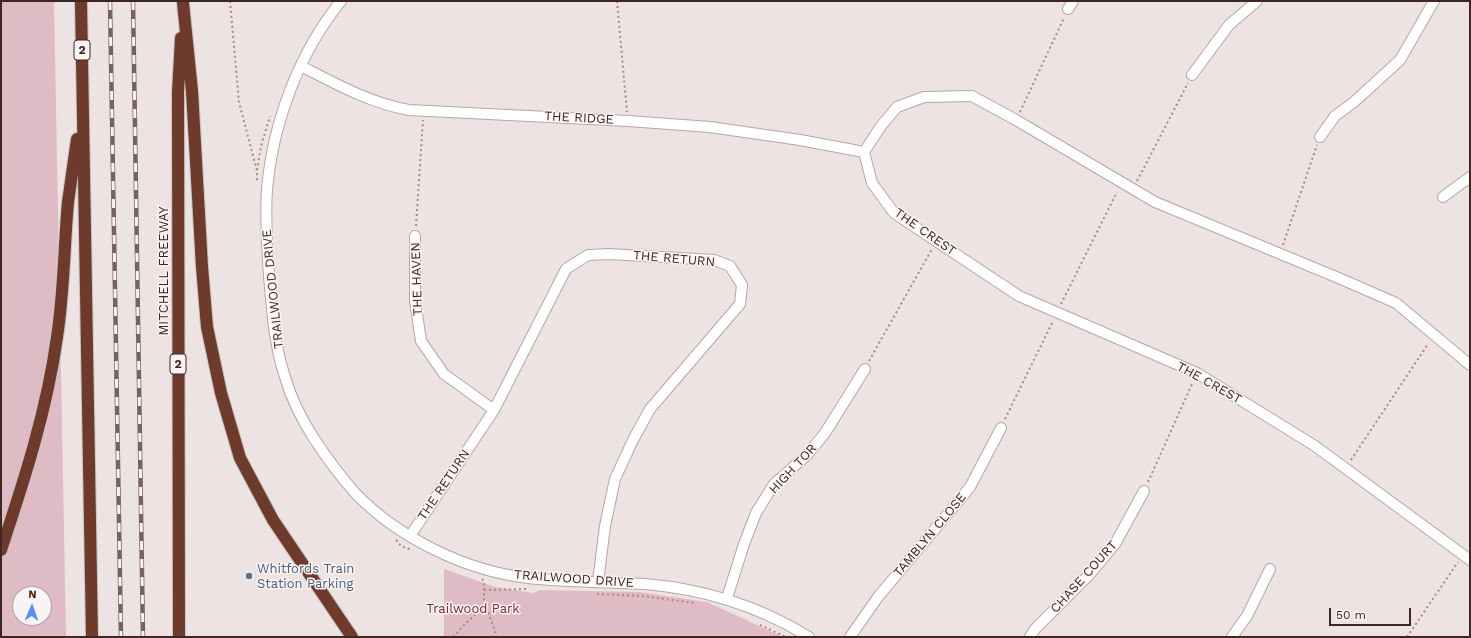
<!DOCTYPE html>
<style>
body{margin:0}
#map{position:relative;width:1471px;height:638px;overflow:hidden;background:#ede3e3;font-family:"Work Sans",sans-serif}
canvas{display:block}
.frame{position:absolute;inset:0;border:2px solid #3f2622;pointer-events:none}
.north{position:absolute;left:12px;top:586px;width:40px;height:40px;box-sizing:border-box;background:#f9f3f4;border:1px solid #afa1a0;border-radius:50%;rotate:2deg;font-size:11px;font-weight:700;line-height:16px;text-align:center;color:#3f2622}
.north::after{content:'';display:block;margin:auto;width:14px;height:18px;background:#578df7;clip-path:polygon(50% 0,100% 100%,50% 72%,0 100%)}
.scale{position:absolute;left:1329px;top:608px;width:82px;height:18px;box-sizing:border-box;border:2px solid #3f2622;border-top:0;padding-left:5px;font-size:12px;line-height:14px;white-space:nowrap;color:#3f2622;-webkit-text-stroke:3px #f9f3f4;paint-order:stroke}
</style>
<div id="map">
<canvas width="1471" height="638"></canvas>
<div class="frame"></div>
<div class="north">N</div>
<div class="scale">50 m</div>
</div>
<script>
const g = document.querySelector('canvas').getContext('2d');
g.lineJoin = 'round';
function fill(path, color) {
  g.fillStyle = color;
  g.fill(path, 'evenodd');
}
function strokePath(path, color, width, dash) {
  g.strokeStyle = color;
  g.lineWidth = width;
  g.lineCap = dash ? 'butt' : 'round';
  g.setLineDash(dash || []);
  g.stroke(path);
}
function drawText(font, color, halo, rows, align = 'center') {
  g.font = font + ' "Work Sans",sans-serif';
  g.lineWidth = 3;
  g.setLineDash([]);
  g.textBaseline = 'middle';
  g.strokeStyle = halo;
  g.fillStyle = color;
  for (const [text, x, y, turn = 0] of rows) {
    g.save();
    g.translate(x, y);
    g.rotate((+turn || 0) * Math.PI / 180);
    g.textAlign = isNaN(turn) ? turn : align;
    if (halo) g.strokeText(text, 0, 0);
    g.fillText(text, 0, 0);
    g.restore();
  }
}
fill(new Path2D(`
 M1,1H54L66,637H1ZM20,594H44V618H20Z
 M444,569L495,587L533,593L540,590L639,592L707,602L783,637H442L444,634Z`), '#dfbbc6');
const minor = new Path2D(`
 M341,1C299,53 273,122 267,189C265,218 267,247 269,276C272,310 274,344 285,377C291,398 301,418 313,437C326,457 340,476 356,494C399,538 466,571 528,578C567,582 606,582 645,584C704,589 759,606 809,637
 M1068,9L1073,1
 M301,66C336,84 370,103 409,110L628,121L710,127L800,140L864,152
 M1192,75L1229,25L1257,1
 M1320,137L1335,116L1354,102L1400,60L1434,1
 M1443,197L1470,177
 M415,236V301L421,341L444,374L494,410
 M1470,365L1396,303L1341,279L1155,202L1016,120L972,96L924,97L897,107L881,126L864,152L872,183L894,213L1019,296L1197,373L1315,446L1470,560
 M410,536L494,410L566,269L588,255L609,254L714,260L730,266L742,285L740,304L650,409L633,440L615,479L605,526L598,582
 M727,598L744,544L756,513L774,484L807,455L825,433L865,369
 M850,637L878,597L970,487L1001,428
 M1030,637L1035,629L1089,575L1115,544L1144,491
 M1232,637L1247,616L1270,569`);
const highway = new Path2D(`
 M81,1L92,637
 M183,3L192,91L202,267L207,327L221,393L240,458L273,520L352,637
 M1,550C24,481 47,410 57,337C64,292 64,247 68,202C71,181 74,160 77,139
 M179,637L178,92L181,38`);
strokePath(minor, '#b5a7a5', 12);
strokePath(highway, '#c9c2c1', 14);
strokePath(new Path2D(`
 M230,1L239,102L257,171V183
 M617,1L627,112
 M1020,112L1064,18
 M257,170L261,146L270,116
 M1137,181L1188,83
 M416,226L423,120
 M1283,245L1317,145
 M1061,304L1117,192
 M869,361L932,249
 M1005,419L1053,321
 M1351,460L1428,344
 M1148,482L1193,382
 M396,540L401,546L412,550
 M482,579L484,581V600L497,637
 M484,590L529,589
 M597,594L643,596L694,603
 M760,625L786,637
 M453,637L466,623L485,606
 M1407,637L1458,562`), '#b28782', 2, [2, 3]);
strokePath(minor, '#fff', 10);
strokePath(highway, '#6d3a2c', 12);
const rail = new Path2D(`
 M110,1L121,637
 M133,1L143,637`);
strokePath(rail, '#7b615c', 4.5);
strokePath(rail, '#f9f3f4', 3, [9]);
for (const [x, y, r, color] of [
 [249,576,4,"#5c6f8a"]
]) {
  const dot = new Path2D();
  dot.arc(x, y, r, 0, 2 * Math.PI);
  g.fillStyle = color;
  g.fill(dot);
  strokePath(dot, '#f9f3f4', 1.5);
}
for (const [x, y, w] of [
 [82,50,16],
 [178,364,16]
]) {
  const box = new Path2D();
  box.roundRect(x - w / 2, y - 10, w, 20, 3);
  g.fillStyle = '#f9f3f4';
  g.fill(box);
  strokePath(box, '#3f2622', 1);
}
drawText('bold 12px', '#3f2622', null, [
 ["2",82,50],
 ["2",178,364]
]);
drawText('13px', '#3f2622', '#f9f3f4', [
 ["THE RIDGE",579,118,3],
 ["THE CREST",925,232,35],
 ["THE RETURN",674,259,5],
 ["MITCHELL FREEWAY",164,271,-90],
 ["THE HAVEN",417,279,-92],
 ["TRAILWOOD DRIVE",273,289,-96],
 ["THE CREST",1209,383,29],
 ["HIGH TOR",793,469,-47],
 ["THE RETURN",444,485,-56],
 ["TAMBLYN CLOSE",930,535,-50],
 ["CHASE COURT",1084,577,-48],
 ["TRAILWOOD DRIVE",574,579,4]
]);
drawText('13px', '#4e5e75', '#f9f3f4', [
 ["Whitfords Train",257,569],
 ["Station Parking",257,584]
], 'left');
drawText('13px', '#782a39', '#f9f3f4', [
 ["Trailwood Park",473,609]
]);
</script>
